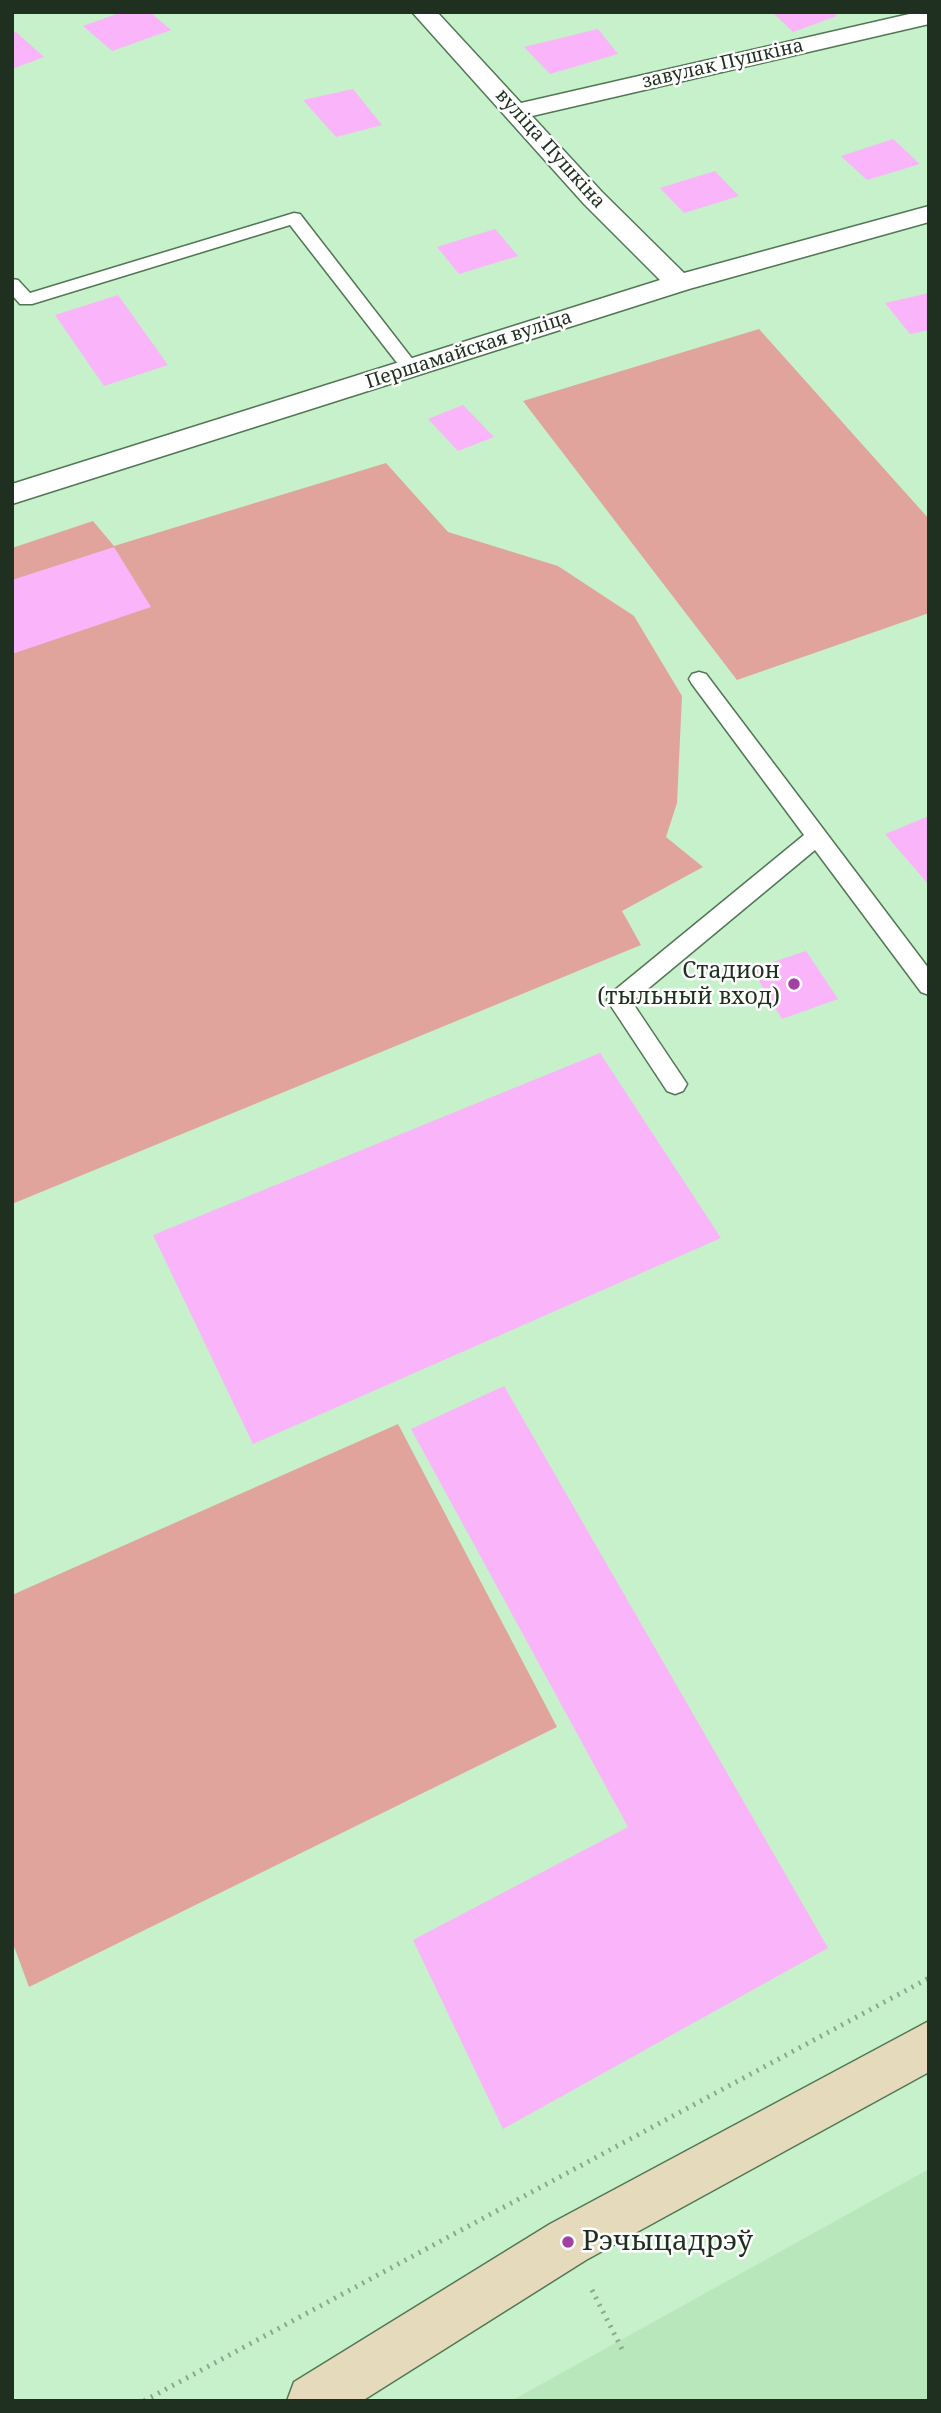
<!DOCTYPE html>
<meta charset="utf-8">
<style>
body{margin:0}
#map{position:relative;width:941px;height:2413px;overflow:hidden;background:#c7f1ca;font-family:"Noto Serif",serif}
canvas{display:block}
.frame{position:absolute;inset:0;border:14px solid #1f2f20;pointer-events:none}
</style>
<div id="map">
<canvas width="941" height="2413"></canvas>
<div class="frame"></div>
</div>
<script>
const g = document.querySelector('canvas').getContext('2d');
g.lineJoin = 'round';
function fill(path, color) {
  g.fillStyle = color;
  g.fill(path, 'evenodd');
}
function strokePath(path, color, width, dash) {
  g.strokeStyle = color;
  g.lineWidth = width;
  g.lineCap = dash ? 'butt' : 'round';
  g.setLineDash(dash || []);
  g.stroke(path);
}
function drawText(font, color, halo, rows, align = 'center') {
  g.font = font + ' "Noto Serif",serif';
  g.lineWidth = 5;
  g.setLineDash([]);
  g.textBaseline = 'middle';
  g.strokeStyle = halo;
  g.fillStyle = color;
  for (const [text, x, y, turn = 0] of rows) {
    g.save();
    g.translate(x, y);
    g.rotate((+turn || 0) * Math.PI / 180);
    g.textAlign = isNaN(turn) ? turn : align;
    if (halo) g.strokeText(text, 0, 0);
    g.fillText(text, 0, 0);
    g.restore();
  }
}
fill(new Path2D(`
 M929,2169V2401H511Z`), '#b8e7bb');
fill(new Path2D(`
 M759,329L929,519V613L737,680L523,401Z
 M386,463L448,532L558,566L634,616L682,696L677,803L666,837L703,867L622,911L641,945L12,1204V548L93,521L114,546Z
 M398,1424L557,1727L29,1987L12,1941V1595Z`), '#e1a49d');
fill(new Path2D(`
 M122,12H150L171,30L112,51L83,26Z
 M772,12H832L837,16L793,32Z
 M598,29L618,54L550,74L524,47Z
 M16,32L44,57L12,69V33Z
 M353,89L382,125L336,137L303,100Z
 M893,139L920,164L867,180L841,156Z
 M715,171L739,196L684,213L660,188Z
 M495,229L518,256L459,274L437,247Z
 M929,293V330L910,334L885,303Z
 M118,295L168,365L104,386L55,315Z
 M463,405L494,437L458,451L428,419Z
 M114,547L151,607L12,654V580Z
 M929,816V885L885,834Z
 M806,951L838,999L782,1019L752,969Z
 M600,1053L721,1238L253,1444L153,1235Z
 M504,1386L828,1948L503,2129L413,1940L628,1827L411,1429Z`), '#fab4f9');
const lane = new Path2D(`
 M294,213L300,214L417,365L420,369L417,373H405L290,225L32,304H20L12,295V279L18,280L30,293Z
 M699,672L706,674L929,969V995L921,992L815,850L632,1002L687,1084L683,1091L675,1094L667,1091L607,1000L610,994L804,835L692,684L689,679L692,674Z`);
const street = new Path2D(`
 M412,12H437L521,103L918,12H929V24L532,116L602,192L684,273L929,206V222L689,289L12,504V484L660,280L584,204Z`);
const secondary = new Path2D(`
 M929,2021V2072L586,2260L362,2401H287L294,2382L550,2224Z`);
strokePath(lane, '#527755', 3);
strokePath(street, '#527755', 3);
strokePath(secondary, '#527755', 3);
strokePath(new Path2D(`
 M592,2290L622,2349
 M144,2401L929,1978`), '#88a88a', 5, [2, 6]);
fill(lane, '#fff');
fill(street, '#fff');
fill(secondary, '#e5dabc');
for (const [x, y, r, color] of [
 [794,984,7,"#a340a6"],
 [568,2242,7,"#a340a6"]
]) {
  const dot = new Path2D();
  dot.arc(x, y, r, 0, 2 * Math.PI);
  g.fillStyle = color;
  g.fill(dot);
  strokePath(dot, '#fff', 2.5);
}
drawText('19px', '#1f2f20', '#fff', [
 ["завулак Пушкіна",723,64,-13],
 ["вуліца Пушкіна",550,149,48],
 ["Першамайская вуліца",469,350,-18]
]);
drawText('23px', '#1f2f20', '#fff', [
 ["Стадион",780,971],
 ["(тыльный вход)",780,997]
], 'right');
drawText('28px', '#1f2f20', '#fff', [
 ["Рэчыцадрэў",582,2242]
], 'left');
</script>
